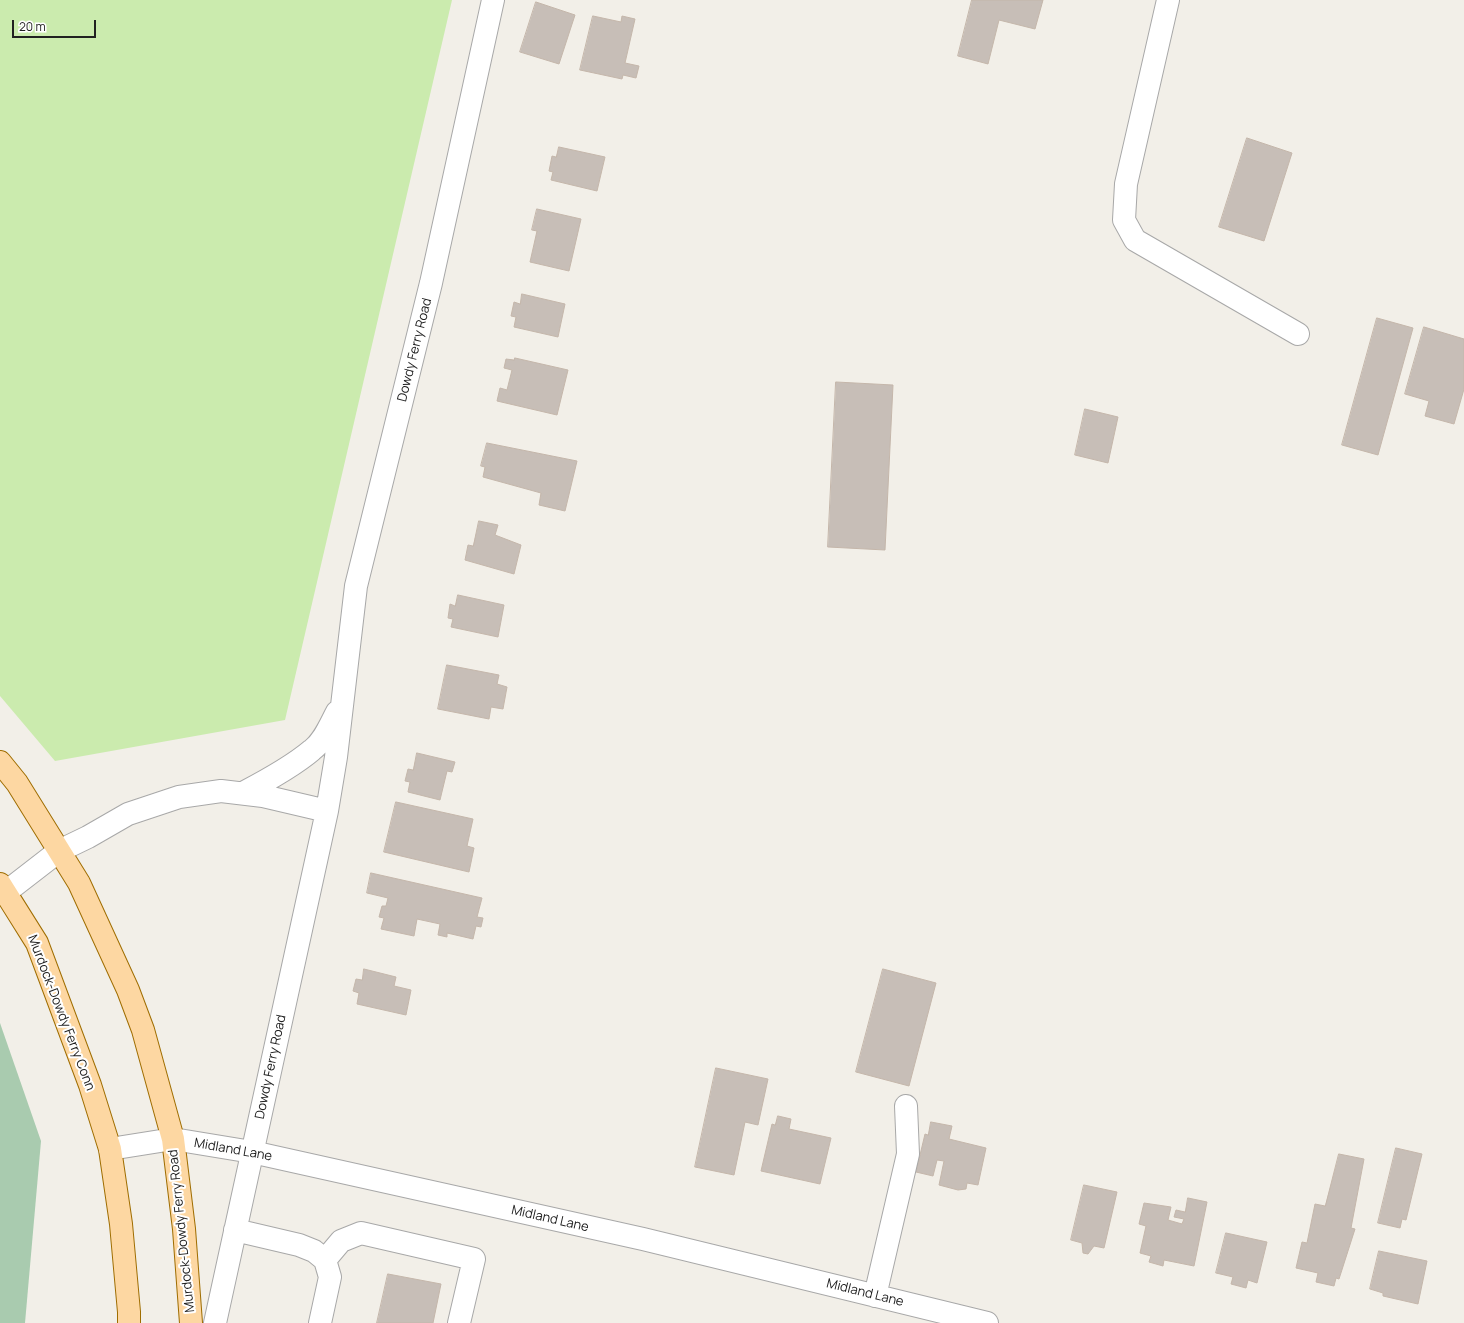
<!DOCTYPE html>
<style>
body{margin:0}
#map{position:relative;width:1464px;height:1323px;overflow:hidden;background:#f2efe8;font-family:Manrope,sans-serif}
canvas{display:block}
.scale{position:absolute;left:12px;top:20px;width:84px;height:18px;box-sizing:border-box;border:2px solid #212121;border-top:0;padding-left:5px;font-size:12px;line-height:14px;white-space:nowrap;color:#212121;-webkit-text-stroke:3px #fff;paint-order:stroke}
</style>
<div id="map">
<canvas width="1464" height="1323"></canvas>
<div class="scale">20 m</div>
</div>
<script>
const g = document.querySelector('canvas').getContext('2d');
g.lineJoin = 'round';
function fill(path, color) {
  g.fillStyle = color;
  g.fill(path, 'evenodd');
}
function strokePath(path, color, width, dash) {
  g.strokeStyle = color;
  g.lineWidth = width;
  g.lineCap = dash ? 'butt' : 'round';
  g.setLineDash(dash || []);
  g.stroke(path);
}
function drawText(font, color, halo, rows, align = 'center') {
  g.font = font + ' Manrope,sans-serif';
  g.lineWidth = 4;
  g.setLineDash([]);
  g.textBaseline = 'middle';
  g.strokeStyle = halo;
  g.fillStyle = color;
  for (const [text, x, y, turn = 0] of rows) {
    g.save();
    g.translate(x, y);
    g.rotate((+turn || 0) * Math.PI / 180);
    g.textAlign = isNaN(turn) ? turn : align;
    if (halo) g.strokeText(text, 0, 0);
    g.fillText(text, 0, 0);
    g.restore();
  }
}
fill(new Path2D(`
 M0,0H452L285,720L55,761L0,696Z`), '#cbebae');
fill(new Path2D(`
 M0,1023L41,1141L25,1323H0Z`), '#a9cbaf');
const building = new Path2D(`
 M972,0H1043L1035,29L999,20L988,64L958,56Z
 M536,2L575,15L559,64L520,52Z
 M593,16L621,22L622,16L635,19L625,63L639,66L636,78L623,75L622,79L580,70Z
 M1247,138L1292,153L1264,241L1219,227Z
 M559,147L605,157L597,191L551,180L553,172L549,171L552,156L556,157Z
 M537,209L581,219L569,271L530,262L537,231L532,230Z
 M522,294L565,304L558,337L514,327L516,317L511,316L514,302L520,304Z
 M1377,318L1413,328L1378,455L1342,445Z
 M1424,327L1464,339V389L1454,424L1425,416L1429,401L1405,394Z
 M515,358L568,370L557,415L497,401L500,388L507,390L512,370L504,368L506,359L514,360Z
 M836,382L893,385L885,550L828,547Z
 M1085,409L1118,417L1108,463L1075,455Z
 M487,443L577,461L565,511L539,505L541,493L483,477L485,467L481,466Z
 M479,521L498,525L495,535L521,545L514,574L465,560L468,545L473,546Z
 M458,595L504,605L498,637L451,627L453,619L448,618L450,604L455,606Z
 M447,665L499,675L497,684L507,687L503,709L491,707L489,719L438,709Z
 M417,753L455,762L452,772L447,771L440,800L408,792L410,782L405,781L408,769L413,770Z
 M396,802L473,819L467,846L474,848L469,872L384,852Z
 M371,873L482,898L477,917L483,918L481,927L476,926L473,939L447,933V937L438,935L440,924L417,919L414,936L381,929L384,918L379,917L382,906H386L388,898L367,893Z
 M364,969L396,977L394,986L411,990L406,1015L357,1004L359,993L353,991L356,979L362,980Z
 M883,969L936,983L909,1086L856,1072Z
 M716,1068L768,1079L758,1125L745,1122L734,1175L695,1167Z
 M778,1116L791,1119L789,1129L831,1138L820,1184L761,1171L772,1124L775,1125Z
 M931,1122L952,1126L949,1139L986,1148L978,1185L967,1183L966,1189L958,1190L939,1185L944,1161L937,1160L933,1176L916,1172L925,1134L928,1135Z
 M1396,1148L1422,1154L1406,1220L1402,1219L1400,1228L1378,1223Z
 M1339,1154L1364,1159L1351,1228L1355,1229L1339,1279L1336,1278L1334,1286L1316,1282L1318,1273L1296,1268L1302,1242L1307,1243L1315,1204L1325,1206Z
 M1084,1185L1117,1192L1104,1248L1094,1246L1088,1254L1083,1253L1082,1243L1071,1240Z
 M1188,1198L1207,1202L1194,1266L1164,1260L1163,1266L1149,1262L1151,1256L1140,1253L1146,1226L1139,1224L1144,1203L1171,1207L1168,1220L1182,1224L1184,1219L1174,1217L1176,1210L1185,1212Z
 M1226,1233L1267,1242L1257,1283L1248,1280L1246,1288L1231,1284L1233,1277L1216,1273Z
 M1379,1251L1427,1261L1418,1304L1383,1296V1293L1370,1289Z
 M388,1274L441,1284L433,1323H377Z`);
fill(building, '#c7beb7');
strokePath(building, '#c4b6aa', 1);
const minor = new Path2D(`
 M1168,0L1126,184L1124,220L1135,240L1298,334
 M243,793C266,781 292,767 312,750C324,741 330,725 337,712
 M6,892L59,851L88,837L128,814L179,797L221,791L263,796L327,811
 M110,1149L173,1139L252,1152L643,1239L987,1323
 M235,1230L299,1245L314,1251L325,1260L330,1277L320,1323
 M325,1260L341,1241L361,1233L474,1259L459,1323
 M875,1296L908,1154L906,1106
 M215,1323L327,811L336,757L356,586L431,283L493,0`);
const major = new Path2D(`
 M0,762L17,783L79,883L128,990L143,1030L173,1139L184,1229L191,1323
 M0,884L37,943L90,1085L110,1149L121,1224L129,1312V1323`);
strokePath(minor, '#a8a8a8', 24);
strokePath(major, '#9f6d00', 24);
strokePath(minor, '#fff', 22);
strokePath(major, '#fdd7a2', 22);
drawText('13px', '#212121', '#fff', [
 ["Dowdy Ferry Road",415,350,-76],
 ["Murdock-Dowdy Ferry Conn",61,1013,69],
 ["Dowdy Ferry Road",271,1067,-78],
 ["Midland Lane",233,1150,10],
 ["Midland Lane",550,1219,13],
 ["Murdock-Dowdy Ferry Road",182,1231,-96],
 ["Midland Lane",865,1293,14]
]);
</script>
